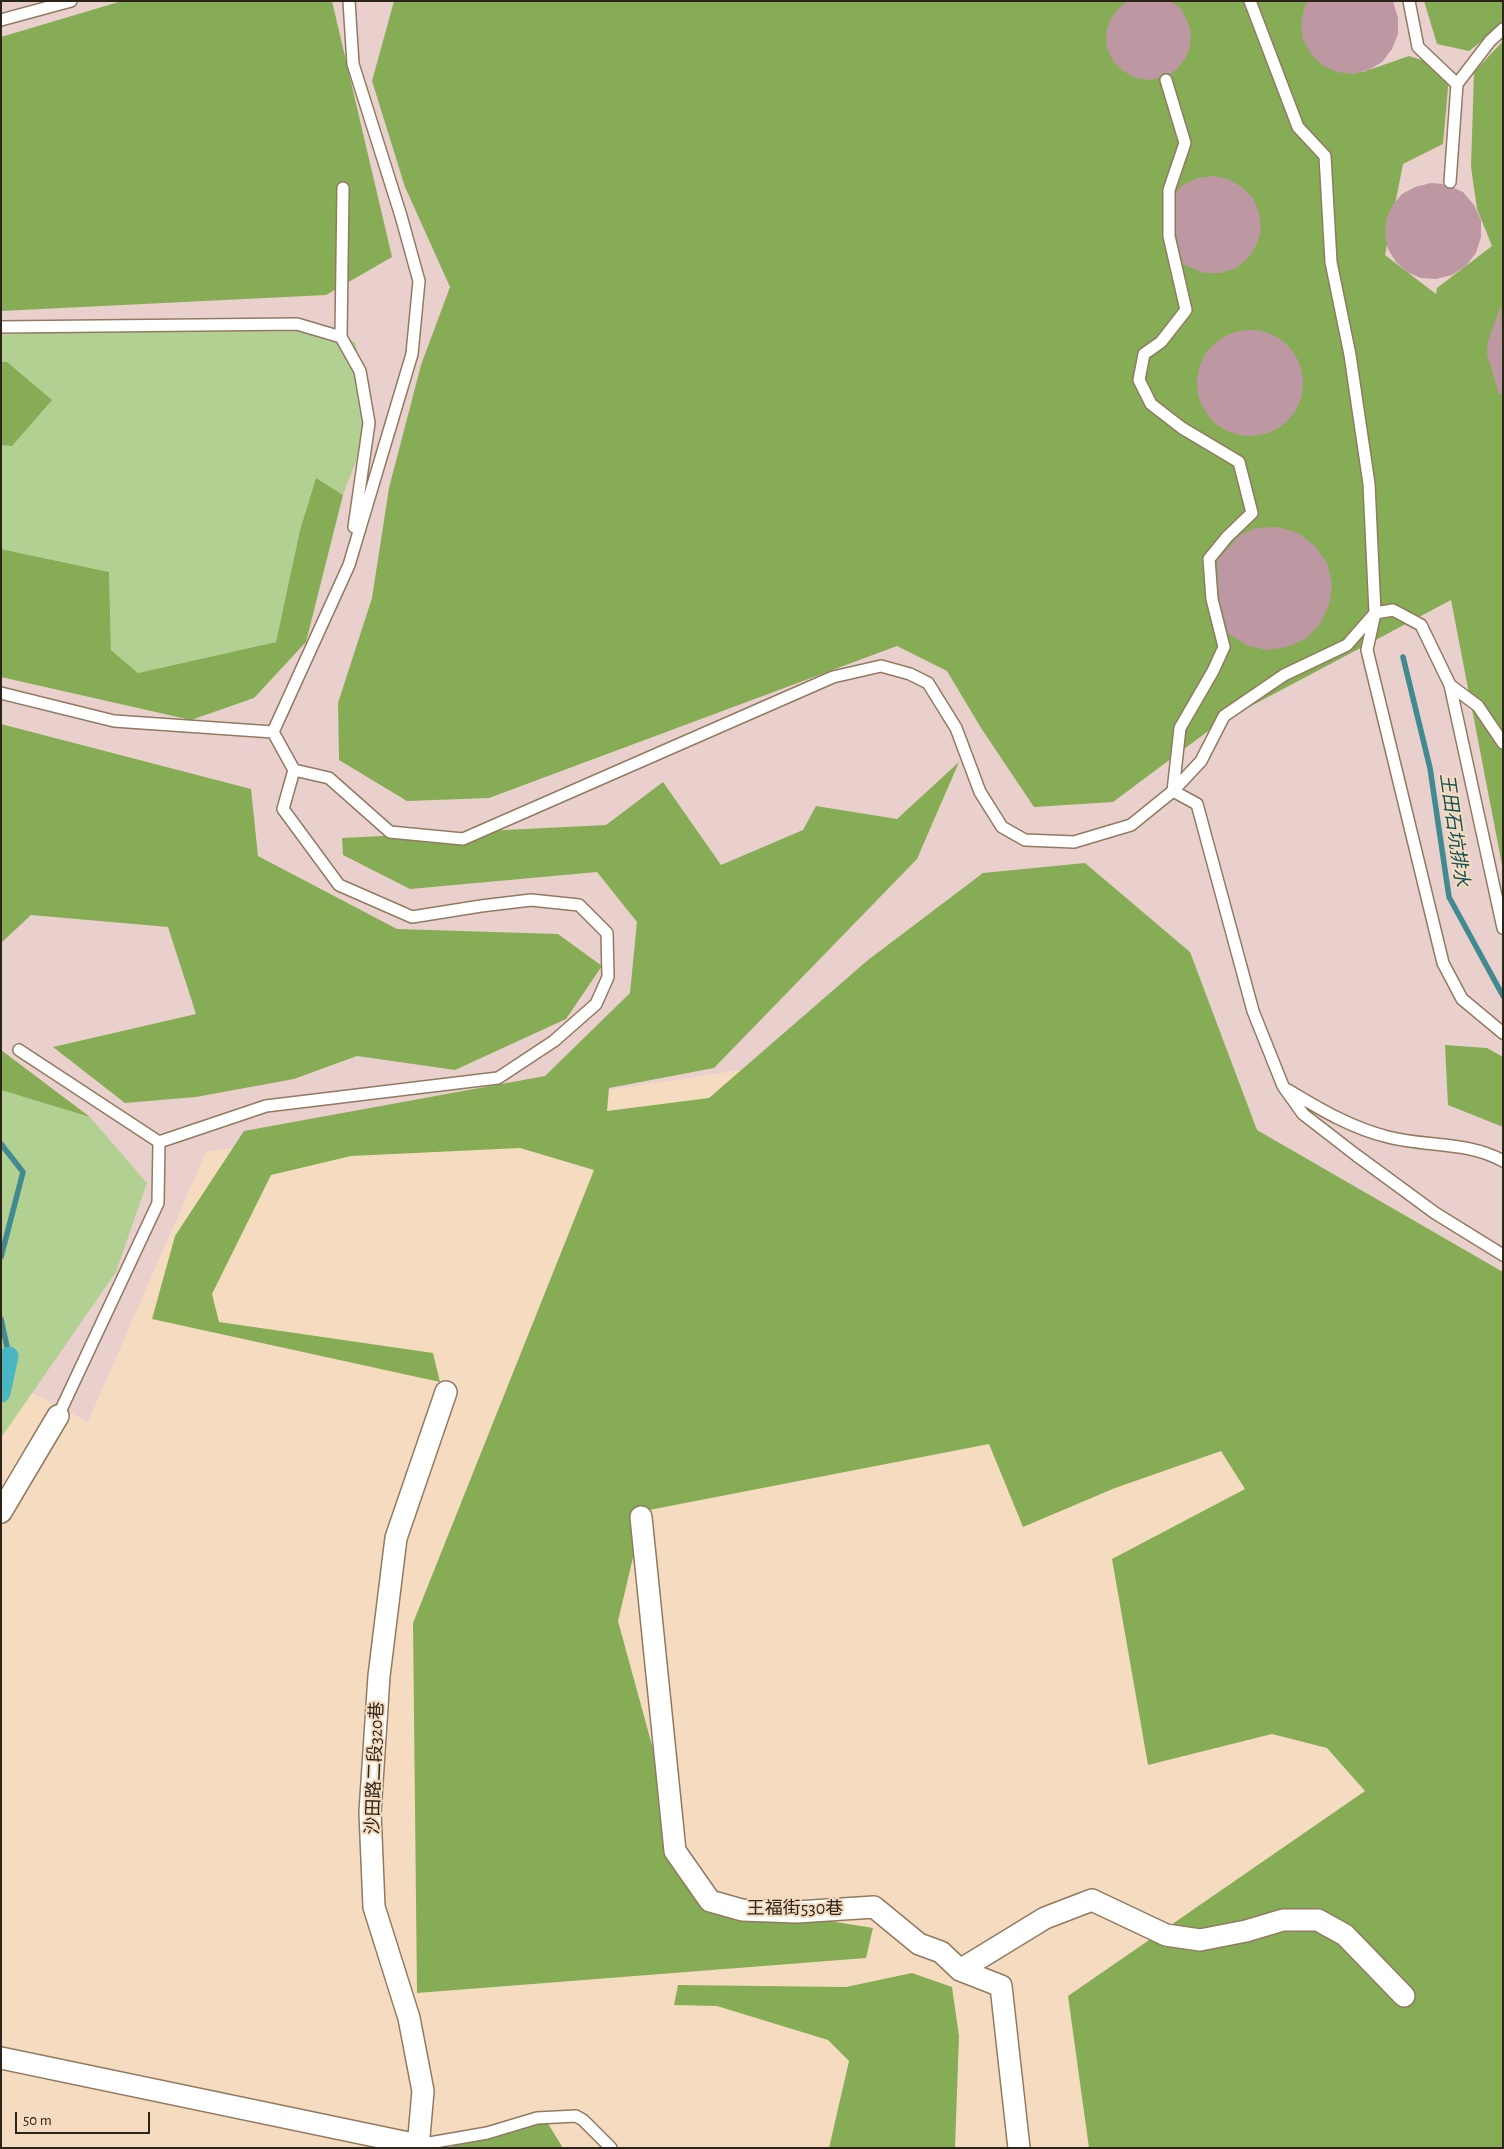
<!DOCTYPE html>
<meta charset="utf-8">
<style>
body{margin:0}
#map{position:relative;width:1504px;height:2149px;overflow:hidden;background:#f5dcc0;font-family:"Alegreya Sans",sans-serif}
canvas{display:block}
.frame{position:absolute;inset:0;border:2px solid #2d2419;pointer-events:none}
.scale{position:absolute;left:15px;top:2112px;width:135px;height:22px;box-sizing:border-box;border:2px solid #2d2419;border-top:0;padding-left:6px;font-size:15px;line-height:18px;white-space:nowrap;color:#2d2419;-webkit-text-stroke:4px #f5dcc0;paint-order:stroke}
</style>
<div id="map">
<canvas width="1504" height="2149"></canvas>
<div class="frame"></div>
<div class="scale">50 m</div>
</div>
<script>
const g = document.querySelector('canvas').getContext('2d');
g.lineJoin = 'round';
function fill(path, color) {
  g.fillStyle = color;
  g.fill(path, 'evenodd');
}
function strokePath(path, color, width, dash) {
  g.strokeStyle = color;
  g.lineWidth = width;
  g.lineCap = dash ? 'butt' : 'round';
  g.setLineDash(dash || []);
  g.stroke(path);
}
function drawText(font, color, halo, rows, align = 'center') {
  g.font = font + ' "Alegreya Sans","Noto Sans TC",sans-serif';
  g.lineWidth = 4;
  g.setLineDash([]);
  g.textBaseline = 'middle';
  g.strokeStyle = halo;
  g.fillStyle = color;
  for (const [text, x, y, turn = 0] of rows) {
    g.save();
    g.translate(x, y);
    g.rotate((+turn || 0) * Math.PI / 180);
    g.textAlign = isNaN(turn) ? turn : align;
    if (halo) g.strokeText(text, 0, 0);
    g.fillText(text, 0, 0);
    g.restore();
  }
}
fill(new Path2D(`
 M1,1H1503V1367L943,1039L206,1152L88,1422L1,1377Z`), '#ead0cc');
fill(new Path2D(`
 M294,318L355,342L374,414L343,495L316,479L300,530L276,642L138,673L111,650L109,572L1,549V445L12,446L7,362H1V335L108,327Z
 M1,1090L90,1117L147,1183L116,1272L1,1438Z`), '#b3d093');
fill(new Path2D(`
 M122,1H332L392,257L326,295L1,311V37Z
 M394,1H1310L1338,70L1363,72L1409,56L1428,62L1449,77L1443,144L1403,164L1385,255L1436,294L1437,288L1492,246L1477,209L1471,167L1474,72L1503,41V870L1451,600L1219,723L1113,802L1034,807L981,728L947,671L897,646L489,798L407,801L339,760L338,703L372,598L389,488L421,365L450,287L405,187L372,81Z
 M1424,1H1503V24L1469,51L1437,44Z
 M1,362H7L52,400L12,446L1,445Z
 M316,478L343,495L306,642L254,698L191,720L1,677V549L109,572L111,650L138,673L276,642L300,530Z
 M1,724L251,789L258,856L397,929L558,934L602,966L566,1019L455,1070L357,1056L294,1079L196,1097L125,1103L53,1047L196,1014L168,927L31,915L1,943Z
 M959,762L917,859L714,1068L609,1088L607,1111L709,1098L868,960L983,873L1085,863L1190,952L1257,1130L1503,1272V2148H1089L1068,1996L1365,1791L1327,1748L1272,1734L1148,1765L1112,1559L1245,1489L1221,1451L1115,1488L1023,1527L989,1444L644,1511L618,1621L694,1899L873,1928L866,1958L417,1993L413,1623L594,1170L520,1148L351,1156L271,1175L212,1294L219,1322L433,1353L440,1382L152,1319L175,1236L244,1131L545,1076L630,993L637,922L597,872L410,889L343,855L342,838L606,825L663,782L721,865L803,830L816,806L897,819Z
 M1445,1045L1487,1048L1503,1057V1127L1448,1105Z
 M1,1050L90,1117L1,1090Z
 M912,1973L952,1987L959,2036L955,2148H829L849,2061L828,2040L717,2006L674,2005L678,1985L846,1987Z
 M547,2122L563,2148H450L472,2131Z`), '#86ad55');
strokePath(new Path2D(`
 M1403,657L1430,768L1449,897L1503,996
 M1,1144L23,1172L1,1257
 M1,1319L9,1356`), '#418a8f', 5.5);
strokePath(new Path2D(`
 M1,1393L9,1356`), '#49b6c1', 19);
fill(new Path2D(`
 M1128,1H1170L1180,8L1187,20L1191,33L1190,46L1185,59L1177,69L1170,74L1163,73L1159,78L1150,80L1136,78L1123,71L1113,61L1107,48L1106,33L1110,20L1119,8Z
 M1308,1H1393L1398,18V34L1392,49L1382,62L1369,70L1353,74L1337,72L1322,65L1311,54L1303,40L1301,24L1304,9Z
 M1213,176L1228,179L1242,187L1253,198L1259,213L1261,229L1257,244L1249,257L1236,268L1220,273H1204L1183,264L1176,235V192L1183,185L1197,178Z
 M1431,183L1443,184L1446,188H1454L1463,192L1474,205L1481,220V237L1476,253L1466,266L1452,275L1436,279L1421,278L1407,272L1396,262L1388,249L1385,235L1386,220L1392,206L1402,194L1415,187Z
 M1501,305L1503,394H1499L1487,354L1488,341Z
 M1197 383a53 53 0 1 1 106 0a53 53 0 1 1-106 0Z
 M1278,527L1298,533L1315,546L1327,563L1332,584L1329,605L1320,624L1305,639L1287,647L1268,650L1248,646L1228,633L1219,598L1217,561L1240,535L1256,528Z`), '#bd98a3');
const lane = new Path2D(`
 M1250,1L1298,127L1325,156L1331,262L1350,355L1369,484L1375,613L1367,650L1443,963L1462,999L1503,1033
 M1409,1L1418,47L1457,84
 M1,20L71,1
 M1166,80L1185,143L1169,190V236L1186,310L1161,342L1144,354L1139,380L1151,404L1182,428L1239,462L1252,513L1227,537L1209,559L1212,599L1224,647L1213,671L1180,728L1173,791L1197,804L1253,1011L1283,1086L1303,1114L1356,1155L1435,1213L1503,1255
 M1450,182L1457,84L1490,41L1503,29
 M1,327L297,324L341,337L360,371L369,423L354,527
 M341,337L343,188
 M1450,685L1478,706L1503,743
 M1,693L114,721L273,732L294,770L283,809L339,885L412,917L481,906L531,900L579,905L607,933L608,977L596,1004L554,1041L498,1078L266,1106L159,1142L158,1203L58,1416
 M273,732L349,565L412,354L419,281L401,216L353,64L349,1
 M294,770L329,778L390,832L463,839L833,677L881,666L910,674L928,683L956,728L980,792L1002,827L1025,840L1074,842L1131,825L1173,791L1201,761L1224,716L1284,675L1347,645L1375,613L1393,610L1421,625L1450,685L1503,928
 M19,1050L159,1142
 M1288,1090C1320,1109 1351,1128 1388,1137C1426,1147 1467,1141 1503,1161
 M418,2145L487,2133L537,2118L576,2116L583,2120L611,2148`);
const street = new Path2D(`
 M1,1512L58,1416
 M641,1517L675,1851L710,1901L742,1910L797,1912L874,1907L919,1944L941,1952L960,1970L1001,1986L1019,2148
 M960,1970L1045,1918L1092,1900L1166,1935L1200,1940L1246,1931L1283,1920H1318L1345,1935L1404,1996
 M1,2058L418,2145
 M418,2148L423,2091L409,2018L374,1907L370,1812L379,1676L396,1538L446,1392`);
strokePath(lane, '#917a60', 14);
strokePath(street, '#917a60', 24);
strokePath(lane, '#fff', 11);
strokePath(street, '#fff', 21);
drawText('18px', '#2d2419', '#f5dcc0', [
 ["沙田路二段320巷",375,1768,-88],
 ["王福街530巷",795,1909]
]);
drawText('italic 19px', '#115157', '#f5dcc0', [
 ["王田石坑排水",1454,830,82]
]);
</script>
